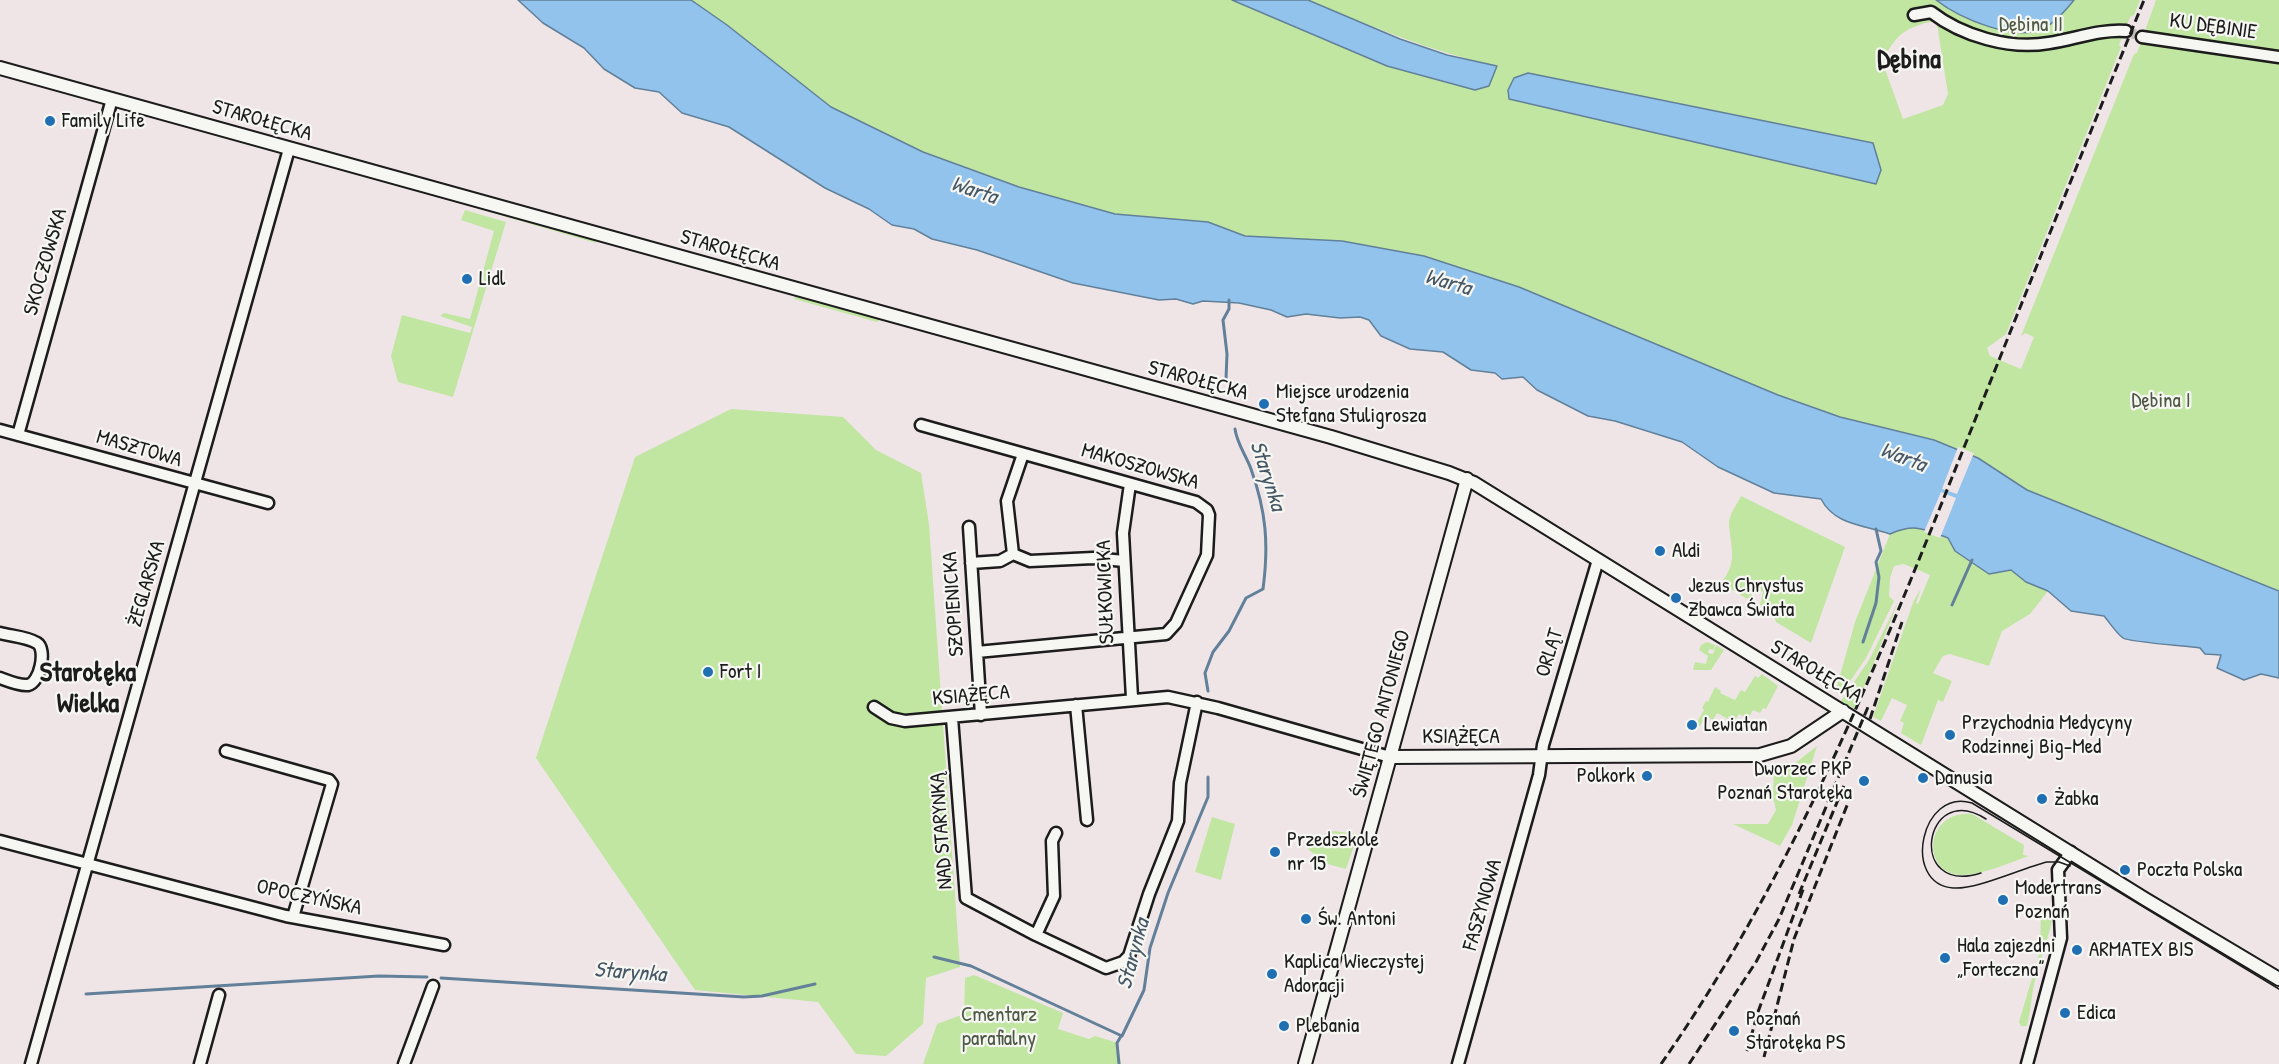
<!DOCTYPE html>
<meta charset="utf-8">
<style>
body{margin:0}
canvas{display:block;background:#efe5e7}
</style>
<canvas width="2279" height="1064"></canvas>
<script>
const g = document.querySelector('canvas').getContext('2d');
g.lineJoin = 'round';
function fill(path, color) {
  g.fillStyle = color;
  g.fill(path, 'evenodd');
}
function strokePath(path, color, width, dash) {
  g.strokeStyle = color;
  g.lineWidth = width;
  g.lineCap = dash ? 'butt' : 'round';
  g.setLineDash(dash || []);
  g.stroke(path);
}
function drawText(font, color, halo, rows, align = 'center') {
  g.font = font + ' "Patrick Hand",sans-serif';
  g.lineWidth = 4.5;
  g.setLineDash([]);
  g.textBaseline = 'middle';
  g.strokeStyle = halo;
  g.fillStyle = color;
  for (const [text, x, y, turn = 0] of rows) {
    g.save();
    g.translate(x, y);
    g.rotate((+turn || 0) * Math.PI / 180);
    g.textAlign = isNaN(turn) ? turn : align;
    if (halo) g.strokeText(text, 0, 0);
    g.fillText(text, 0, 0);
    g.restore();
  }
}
fill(new Path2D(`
 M691,0H1232L1387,66H1496C1430,51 1370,26 1308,0H2140L2134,15L2130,17L2119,45L2121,47L2006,334L1987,348L1990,356L2021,369L2034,337L2025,333L2021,336L2134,54L2137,53L2156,0H2279V591L2027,490L1978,458L1934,440L1840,417L1778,395L1519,287L1424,256L1342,241L1245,236L1208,222L1115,214L1019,187L923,152L831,107L727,25ZM1934,21L1937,24L1948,94L1943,105L1903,119L1882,61C1897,34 1904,28 1934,21Z
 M445,197L595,239L596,243L445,199Z
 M465,210L506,222L453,397L398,382L391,356L402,315L470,333L472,327L440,316L444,313L470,319L494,231L461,220Z
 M796,295L881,319L877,322L794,299Z
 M731,409L843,417L876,450L921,473L929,524L960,967L926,978L923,1024L886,1056L856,1054L818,1002L695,990L536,758L635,457Z
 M1741,496L1845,547L1811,643L1776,622L1773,612L1760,605L1763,592L1755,588L1749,600L1721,583C1739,561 1730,547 1729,523C1729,515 1737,504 1741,496Z
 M1908,526L1921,528L1948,539L1955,551L1989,574L2011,569L2026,582L2048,591L2030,614L2002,631L1989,666L1950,654L1943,656L1933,673L1952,681L1943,702L1938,700L1921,745L1901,733L1904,723L1900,721L1907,705L1892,698L1881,721L1873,717L1914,600L1921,589L1916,603L1918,604L1930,575L1904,564L1894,566L1890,578L1889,596L1894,601L1866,658L1842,693L1836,690L1855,622L1890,534Z
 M1899,600L1855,709L1841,701L1869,660Z
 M1707,642L1715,645L1714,650L1709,649L1708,653L1713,654L1716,645L1724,650L1711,670H1693L1695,662L1706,664L1708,656L1699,650L1701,645Z
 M1762,674L1778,686L1766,709L1763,708L1760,713L1753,710L1748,719L1739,714L1735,720L1729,716L1728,719L1717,713L1713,720L1706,716L1700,726L1696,724L1704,710L1702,708L1706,701L1708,702L1715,687L1721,691L1720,693L1735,700L1741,690L1745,692L1755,676L1758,678Z
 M1817,746L1792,825L1780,846L1733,824H1768L1776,810L1773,797L1774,765L1781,764L1784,768H1789Z
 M1972,814L2024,845L2023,855L2029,856C2008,863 1983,875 1961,875C1921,874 1924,810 1972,814Z
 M1212,817L1235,824L1221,880L1195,872Z
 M1333,831L1358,834L1346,869L1324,863L1307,848L1310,837L1323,840L1325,834Z
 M2041,911L2053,913C2050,937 2040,957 2035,980C2031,996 2031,1011 2027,1026H2021L2019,1022L2040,951Z
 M974,975L1063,1013L1058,1029L1089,1039L1095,1036L1118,1043L1121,1064H923L937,1024L964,1014L965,978Z`), '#c0e6a1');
const water = new Path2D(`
 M518,0H691L727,25L831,107L923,152L1019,187L1115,214L1208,222L1245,236L1342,241L1424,256L1519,287L1778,395L1840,417L1934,440L1978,458L2027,490L2279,591V678L2261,674L2244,680L2217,668L2221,655L2205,654L2200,648C2187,646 2128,642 2123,638C2116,633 2110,623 2104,616L2071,611L2048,591L2026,582L2011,570L1989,574L1955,551L1948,538C1924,529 1915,523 1890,534C1866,525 1835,526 1821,499L1774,493L1718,467L1682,442L1615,421L1588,416L1537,390L1523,377L1502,379L1495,373L1471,370L1443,352L1410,349L1381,336L1369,320L1360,317L1340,318L1306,314L1287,317L1271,310L1239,303L1203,301L1193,304L1176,299L1159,300L1073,283L977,250L932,239L914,229L892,225L869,209L825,188L729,127L682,113L659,92L635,88L604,69L584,48L543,23Z
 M1232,0H1308L1400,39L1447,55L1497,66L1489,86L1475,90L1387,66Z
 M1936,0H2074C2066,10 2056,22 2044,28C2016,43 1959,18 1936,0Z
 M1528,73L1873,143L1881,170L1876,184L1509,99L1508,90L1514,78Z`);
fill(water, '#91c3ed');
strokePath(water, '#628099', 1.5);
fill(new Path2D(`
 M1958,447L1974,453L1957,494L1942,489Z
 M1941,492L1956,498L1940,538L1924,532Z`), '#efe5e7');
strokePath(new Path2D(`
 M1229,300V309L1223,320L1227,354L1226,379L1234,391
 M1952,605L1972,560
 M1863,642L1876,603L1879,577L1876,562L1881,551L1876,529
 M1208,691L1205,673L1213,652L1229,631L1246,598L1263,589C1269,544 1266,511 1251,469C1246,455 1237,444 1235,429
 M934,957L971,966L1122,1036L1144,990L1150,948L1168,893L1208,797V777
 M441,978L744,997L762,996L815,984
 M86,994L379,976L427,977
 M1119,1064L1117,1043L1121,1036`), '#628099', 3);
strokePath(new Path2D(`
 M2126,31L2142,37`), '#c5bdbe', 10, [10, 5]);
const minor = new Path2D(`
 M1914,15L1931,12C1962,36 2010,50 2049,43C2075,39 2100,29 2126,31
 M2142,37L2279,57
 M921,425L1196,502L1207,510L1209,515L1207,555L1176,623L1166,634L977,652
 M0,430L268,503
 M18,435L112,99
 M1130,484L1123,533L1132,698
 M969,527L981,715
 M1013,554L1030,561L1093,558L1124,561
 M1013,554L1007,501L1023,454
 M971,563L1000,561L1013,554
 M0,633C11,636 28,637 37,643C47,649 40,683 28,685C20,686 8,681 0,678
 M1076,705L1087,820
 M874,707L891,718L905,721L1168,697L1218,708L1390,757
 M952,718L966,898L1036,935L1106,968L1123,962L1129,956L1149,894L1178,821L1180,783L1197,702
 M226,751L329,780L332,784L293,917
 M0,841L286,916L444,945
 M1036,935L1054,896L1052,841L1056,833
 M31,1064L289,149
 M200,1064L219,995
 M404,1064L433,986
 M1458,1064L1539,775L1543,745L1598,560
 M2027,1064L2061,938L2058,870L2071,852`);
const tertiary = new Path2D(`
 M0,68L1331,437L1449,473L1474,483L2145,899L2279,979
 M1390,757L1760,755L1791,746L1843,711
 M1305,1064L1467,479`);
strokePath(minor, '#1c1c1c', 15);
strokePath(tertiary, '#1c1c1c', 16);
strokePath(minor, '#f6f6f2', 10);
strokePath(tertiary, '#f6f6f2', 12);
strokePath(new Path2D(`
 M2070,866L2059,862H2047C2022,868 1976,890 1953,888C1901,884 1921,787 1972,803L2279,989
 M1981,873C1906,897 1923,779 1986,819`), '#1c1c1c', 1.5);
strokePath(new Path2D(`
 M1870,719L1902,622
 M1799,894L1845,783
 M1747,1051L1758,1012L1804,887
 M1764,1057L1794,939L1848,803
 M1661,1064C1787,884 1870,683 1951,480C2015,320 2079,160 2144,0
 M1689,1064L1756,962L1779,919L1868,707`), '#1c1c1c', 3, [9, 4.5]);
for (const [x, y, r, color] of [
 [50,121,6,"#1f6fb2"],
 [467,279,6,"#1f6fb2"],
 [1264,404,6,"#1f6fb2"],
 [1660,551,6,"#1f6fb2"],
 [1676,598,6,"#1f6fb2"],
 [708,672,6,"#1f6fb2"],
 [1692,725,6,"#1f6fb2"],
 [1950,735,6,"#1f6fb2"],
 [1647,776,6,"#1f6fb2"],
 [1923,778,6,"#1f6fb2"],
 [1864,781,6,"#1f6fb2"],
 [2042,799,6,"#1f6fb2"],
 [1275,852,6,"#1f6fb2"],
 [2125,870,6,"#1f6fb2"],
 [2003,900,6,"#1f6fb2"],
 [1306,919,6,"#1f6fb2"],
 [2077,950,6,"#1f6fb2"],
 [1945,958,6,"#1f6fb2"],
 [1272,974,6,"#1f6fb2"],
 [2065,1013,6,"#1f6fb2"],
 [1284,1026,6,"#1f6fb2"],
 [1734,1031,6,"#1f6fb2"]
]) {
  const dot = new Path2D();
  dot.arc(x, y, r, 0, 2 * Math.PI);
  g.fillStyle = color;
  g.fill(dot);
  strokePath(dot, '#f6f6f2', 2);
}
drawText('21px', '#4d5944', '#f6f6f2', [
 ["Dębina II",2031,25],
 ["Dębina I",2161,401],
 ["Cmentarz",999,1015],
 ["parafialny",999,1039]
]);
drawText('21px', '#1c1c1c', '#f6f6f2', [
 ["KU DĘBINIE",2213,27,8],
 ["STAROŁĘCKA",262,121,16],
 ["STAROŁĘCKA",730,251,16],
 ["SKOCZOWSKA",46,262,-74],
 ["STAROŁĘCKA",1198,381,15],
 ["MASZTOWA",139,449,16],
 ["MAKOSZOWSKA",1140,467,16],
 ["ŻEGLARSKA",147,584,-74],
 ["SUŁKOWICKA",1106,592,-92],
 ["SZOPIENICKA",954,604,-94],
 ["ORLĄT",1550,653,-73],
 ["STAROŁĘCKA",1816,672,31],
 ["KSIĄŻĘCA",971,696,-5],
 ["ŚWIĘTEGO ANTONIEGO",1382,714,-75],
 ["KSIĄŻĘCA",1461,737],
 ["NAD STARYNKĄ",942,831,-94],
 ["OPOCZYŃSKA",309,898,12],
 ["FASZYNOWA",1483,905,-74]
]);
drawText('21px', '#1c1c1c', '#f6f6f2', [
 ["Family Life",62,121],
 ["Lidl",479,279],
 ["Miejsce urodzenia",1276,392],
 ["Stefana Stuligrosza",1276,416],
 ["Aldi",1672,551],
 ["Jezus Chrystus",1688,586],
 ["Zbawca Świata",1688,610],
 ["Fort I",720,672],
 ["Przychodnia Medycyny",1962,723],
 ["Rodzinnej Big-Med",1962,747],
 ["Lewiatan",1704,725],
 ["Dworzec PKP",1852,769,"right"],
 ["Poznań Starołęka",1852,793,"right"],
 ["Polkork",1635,776,"right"],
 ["Danusia",1935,778],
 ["Żabka",2054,799],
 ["Przedszkole",1287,840],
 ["nr 15",1287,864],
 ["Poczta Polska",2137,870],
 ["Modertrans",2015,888],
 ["Poznań",2015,912],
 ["Św. Antoni",1318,919],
 ["Hala zajezdni",1957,946],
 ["„Forteczna”",1957,970],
 ["ARMATEX BIS",2089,950],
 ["Kaplica Wieczystej",1284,962],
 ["Adoracji",1284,986],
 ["Edica",2077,1013],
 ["Poznań",1746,1019],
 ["Starołęka PS",1746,1043],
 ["Plebania",1296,1026]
], 'left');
drawText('italic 22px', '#455665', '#f6f6f2', [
 ["Warta",974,191,18],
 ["Warta",1448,283,16],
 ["Warta",1903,458,21],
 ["Starynka",1267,476,72],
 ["Starynka",1134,954,-75],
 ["Starynka",630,973,4]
]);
drawText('bold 27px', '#1c1c1c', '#f6f6f2', [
 ["Dębina",1909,61],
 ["Starołęka",88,674],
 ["Wielka",88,705]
]);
</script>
